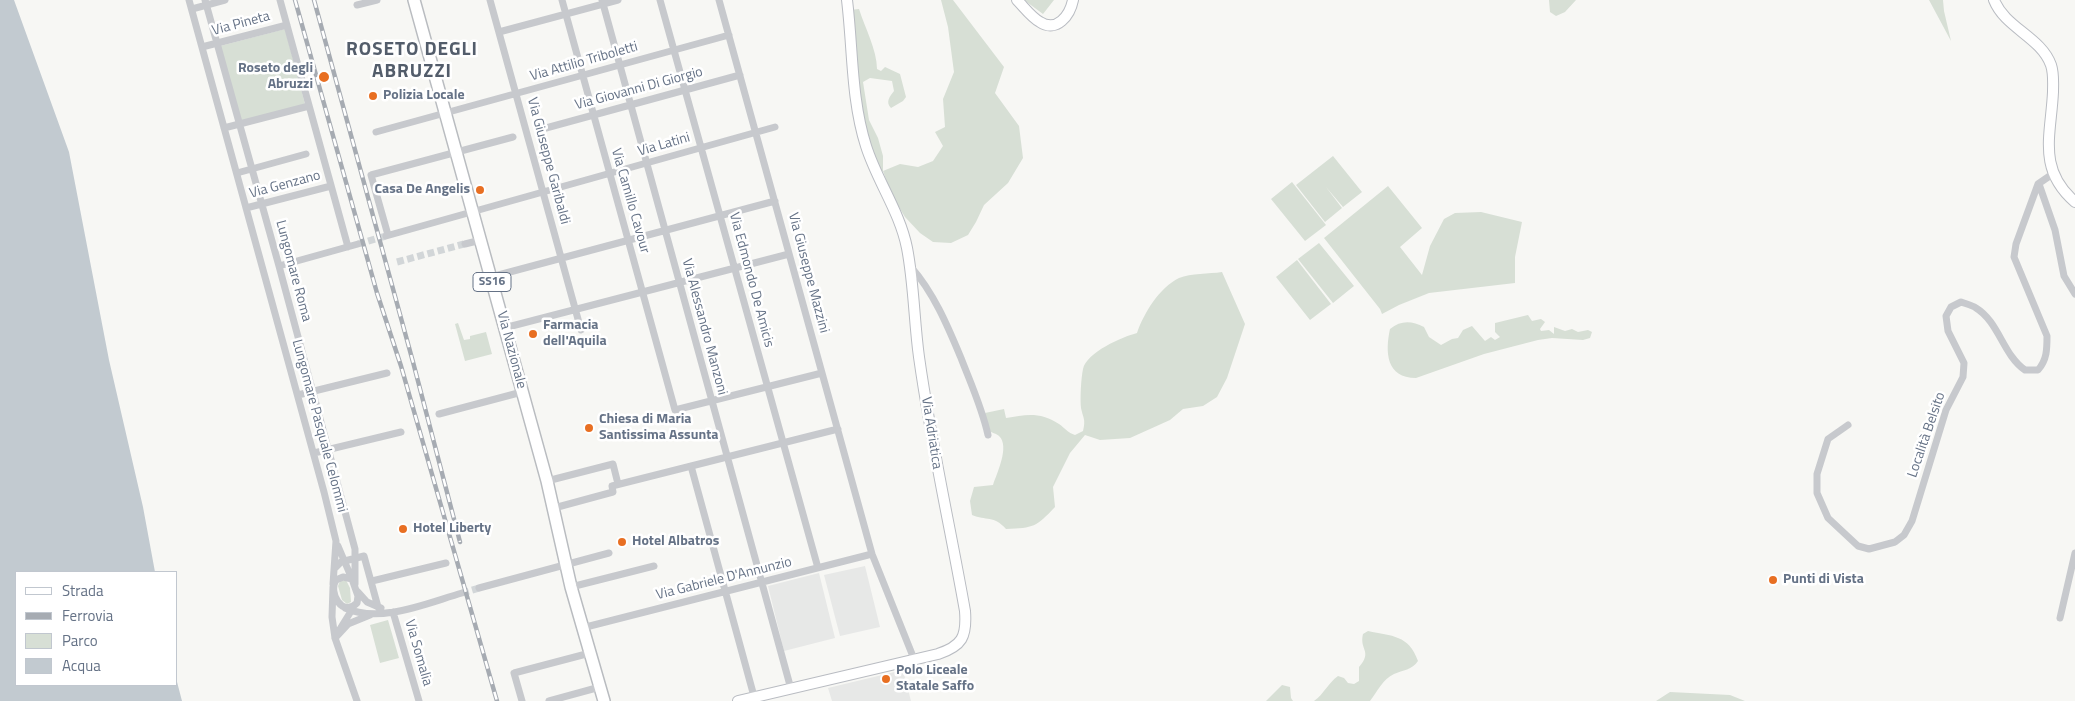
<!DOCTYPE html>
<meta charset="utf-8">
<style>
body{margin:0}
#map{position:relative;width:2075px;height:701px;overflow:hidden;background:#f7f7f4;font-family:"Titillium Web",sans-serif}
canvas{display:block}
.legend{position:absolute;left:15px;top:571px;width:162px;height:115px;box-sizing:border-box;background:#fff;border:1px solid #c1c7cf;margin:0;padding:6px 9px;list-style:none;font-size:15px;color:#657286}
.legend li{display:flex;align-items:center;gap:10px;height:25px}
.legend b{width:25px;border:1px solid #c1c7cf}
</style>
<div id="map">
<canvas width="2075" height="701"></canvas>
<ul class="legend">
<li><b style="height:6px;background:#fff"></b>Strada</li>
<li><b style="height:6px;background:#a6abb2"></b>Ferrovia</li>
<li><b style="height:14px;background:#d7dfd5"></b>Parco</li>
<li><b style="height:14px;background:#c2cad0"></b>Acqua</li>
</ul>
</div>
<script>
const g = document.querySelector('canvas').getContext('2d');
g.lineJoin = 'round';
function fill(path, color) {
  g.fillStyle = color;
  g.fill(path, 'evenodd');
}
function strokePath(path, color, width, dash) {
  g.strokeStyle = color;
  g.lineWidth = width;
  g.lineCap = dash ? 'butt' : 'round';
  g.setLineDash(dash || []);
  g.stroke(path);
}
function drawText(font, color, halo, rows, align = 'center') {
  g.font = font + ' "Titillium Web",sans-serif';
  g.lineWidth = 5;
  g.setLineDash([]);
  g.textBaseline = 'middle';
  g.strokeStyle = halo;
  g.fillStyle = color;
  for (const [text, x, y, turn = 0] of rows) {
    g.save();
    g.translate(x, y);
    g.rotate((+turn || 0) * Math.PI / 180);
    g.textAlign = isNaN(turn) ? turn : align;
    if (halo) g.strokeText(text, 0, 0);
    g.fillText(text, 0, 0);
    g.restore();
  }
}
fill(new Path2D(`
 M865,566L880,627L840,636L824,575Z
 M819,573L835,638L784,651L768,586Z
 M903,670L911,701H832L828,688Z`), '#e7e8e7');
fill(new Path2D(`
 M941,0H953L1004,67L995,93L1019,126L1023,158L1008,183L984,205L976,222L968,235L951,243L933,242L920,233L905,217L891,194L883,171L877,173L862,130L850,10L859,9C865,28 877,50 877,69L881,71L885,67L900,74L906,97L903,101L891,108C885,102 890,96 894,91L892,81L870,78L863,82L869,120L878,138L883,156V171L900,164L918,167L933,161L943,146L935,132L945,127L943,99L954,72L948,27Z
 M1024,0H1054L1043,14Z
 M1549,0H1576L1565,12L1556,16L1550,12Z
 M1929,0H1943L1944,11L1951,41Z
 M285,29L305,104L241,121L220,46Z
 M1333,156L1362,192L1343,207L1326,187L1342,208L1325,222L1296,185Z
 M1292,182L1326,225L1305,241L1271,199Z
 M1388,186L1422,228L1400,247L1422,275L1430,246L1444,219L1455,213L1481,212L1522,222L1515,257V283L1429,293L1399,305L1382,314L1380,309L1324,238Z
 M1319,243L1354,286L1333,303L1298,259Z
 M1297,260L1331,304L1310,320L1276,277Z
 M1222,272L1245,324L1227,378L1217,397L1203,406L1183,409L1170,420L1130,438L1100,440L1085,435L1070,453L1053,487L1055,507C1036,527 1034,528 1006,529C994,515 986,521 972,515L970,501L974,487L993,485C997,473 1010,446 999,436C997,434 991,432 988,431L985,413L1004,409L1006,418C1027,414 1041,412 1059,424C1065,428 1068,433 1075,435L1083,431C1086,419 1083,418 1081,408C1080,399 1081,378 1083,369C1087,352 1122,337 1137,333C1144,313 1159,288 1179,278C1191,273 1209,274 1222,272Z
 M1528,315L1532,321L1541,319L1545,322L1540,329L1541,331L1549,330L1554,334V327L1565,331L1572,329L1578,332L1588,330L1592,332L1590,338L1583,340L1552,338L1538,340L1484,354L1416,378C1386,378 1385,352 1390,329C1401,320 1412,321 1424,327L1429,337L1441,345L1452,339L1458,338L1463,330L1472,326L1485,341L1491,337L1495,340L1500,337L1495,332V323Z
 M458,323L464,340L470,339V336L486,332L492,354L465,361L455,324Z
 M346,580L350,588L351,602L347,604L342,600L338,586L340,581Z
 M388,620L399,658L380,663L370,625Z
 M1368,631C1392,636 1409,635 1418,661C1412,670 1403,670 1394,674C1383,679 1377,692 1370,701H1314C1324,694 1328,683 1338,676L1344,678L1348,683L1354,684L1359,681V667C1373,651 1359,650 1363,634Z
 M1282,685L1290,687L1291,698L1293,701H1266Z
 M1670,692L1730,695L1745,701H1656Z`), '#d7dfd5');
fill(new Path2D(`
 M0,0H14L69,152L109,360L143,507L155,572H16V685H176V678L182,701H0Z`), '#c2cad0');
strokePath(new Path2D(`
 M358,244L386,236
 M397,262L464,244
 M462,593L479,588`), '#d2d6d8', 7, [7, 3.5]);
const secondary = new Path2D(`
 M1017,0C1024,7 1031,17 1040,22C1057,33 1070,15 1073,0
 M1994,0C2005,28 2041,37 2051,65C2054,74 2053,84 2053,92C2051,135 2037,169 2075,202
 M738,701L938,654C962,646 967,637 965,611C950,526 931,443 919,357C914,321 914,284 907,248C900,212 877,181 866,146C851,99 853,49 847,0`);
const primary = new Path2D(`
 M414,0L547,481L571,587L604,701`);
strokePath(secondary, '#b9bcc2', 12);
strokePath(primary, '#b9bcc0', 14);
strokePath(new Path2D(`
 M189,0L324,492L336,541L333,584
 M205,0L279,266L355,549V584
 M280,0L348,247
 M490,0L581,330
 M562,0L675,410L822,373
 M602,0L791,689
 M660,0L818,568
 M719,0L872,554L914,659
 M357,5L377,0
 M192,9L225,0
 M499,32L618,0
 M202,47L287,25
 M224,128L309,106
 M546,128L740,75
 M376,132L729,35
 M237,173L306,154
 M2039,184L2055,230L2064,276L2075,294
 M246,208L331,186
 M388,235L371,175L513,137
 M386,236L775,127
 M465,244L481,240
 M279,266L358,244
 M911,267C934,293 948,327 961,358C971,384 982,408 988,435
 M491,277L775,201
 M504,328L789,254
 M298,395L387,373
 M439,414L522,392
 M1848,425L1828,439L1817,474V493L1828,518L1858,546L1869,549L1895,542L1904,535L1912,521L1946,410L1963,377L1964,363L1948,331L1946,316L1951,307L1961,302C1966,304 1972,305 1976,308C1999,322 2003,355 2025,370H2038C2047,360 2047,349 2047,336L2014,257L2016,244L2038,184L2054,173
 M314,453L401,432
 M691,466L755,700
 M547,481L613,464L618,484
 M554,508L613,492L612,486L838,429
 M338,546L352,579
 M335,568L341,562L364,556L378,607
 M343,577L352,579L358,596L357,603C342,618 328,592 336,580Z
 M372,581L446,563
 M333,587L332,617L335,638L357,701
 M571,587L654,566
 M479,588L609,553
 M358,592L367,602L381,608
 M345,608C380,624 427,603 462,593
 M393,612L419,701
 M2060,618L2075,553
 M582,628L872,554
 M340,629L353,608
 M335,638L348,624L370,615
 M522,701L514,673L590,653
 M549,701L600,687`), '#c7c9cd', 7);
strokePath(secondary, '#fff', 10);
strokePath(primary, '#fff', 11);
const rail = new Path2D(`
 M295,0L377,293L401,366L497,701
 M314,0L413,362L460,542`);
strokePath(rail, '#a6abb2', 4.5);
strokePath(rail, '#fff', 2.5, [8]);
for (const [x, y, r, color] of [
 [324,77,6,"#e86f22"],
 [373,96,5,"#e86f22"],
 [480,190,5,"#e86f22"],
 [533,334,5,"#e86f22"],
 [589,428,5,"#e86f22"],
 [403,529,5,"#e86f22"],
 [622,542,5,"#e86f22"],
 [1773,580,5,"#e86f22"],
 [886,679,5,"#e86f22"]
]) {
  const dot = new Path2D();
  dot.arc(x, y, r, 0, 2 * Math.PI);
  g.fillStyle = color;
  g.fill(dot);
  strokePath(dot, '#fff', 2);
}
for (const [x, y, w] of [
 [492,282,38]
]) {
  const box = new Path2D();
  box.roundRect(x - w / 2, y - 9.5, w, 19, 4);
  g.fillStyle = '#fff';
  g.fill(box);
  strokePath(box, '#657286', 1);
}
drawText('bold 12px', '#657286', null, [
 ["SS16",492,282]
]);
drawText('14px', '#657286', '#fff', [
 ["Via Pineta",241,24,-15],
 ["Via Attilio Triboletti",584,62,-16],
 ["Via Giovanni Di Giorgio",639,89,-15],
 ["Via Latini",664,145,-16],
 ["Via Giuseppe Garibaldi",548,161,75],
 ["Via Genzano",285,185,-15],
 ["Via Camillo Cavour",630,201,74],
 ["Lungomare Roma",293,271,75],
 ["Via Giuseppe Mazzini",808,273,75],
 ["Via Edmondo De Amicis",751,280,75],
 ["Via Alessandro Manzoni",704,327,75],
 ["Via Nazionale",511,350,75],
 ["Lungomare Pasquale Celommi",319,426,75],
 ["Via Adriatica",931,433,81],
 ["Località Belsito",1927,435,-71],
 ["Via Gabriele D'Annunzio",724,579,-14],
 ["Via Somalia",418,653,74]
]);
drawText('bold 14px', '#657286', '#fff', [
 ["Roseto degli",313,69,"right"],
 ["Abruzzi",313,85,"right"],
 ["Polizia Locale",383,96],
 ["Casa De Angelis",470,190,"right"],
 ["Farmacia",543,326],
 ["dell'Aquila",543,342],
 ["Chiesa di Maria",599,420],
 ["Santissima Assunta",599,436],
 ["Hotel Liberty",413,529],
 ["Hotel Albatros",632,542],
 ["Punti di Vista",1783,580],
 ["Polo Liceale",896,671],
 ["Statale Saffo",896,687]
], 'left');
g.letterSpacing = '1px';
drawText('bold 19px', '#535d6b', '#fff', [
 ["ROSETO DEGLI",412,50],
 ["ABRUZZI",412,72]
]);
g.letterSpacing = '0px';
</script>
